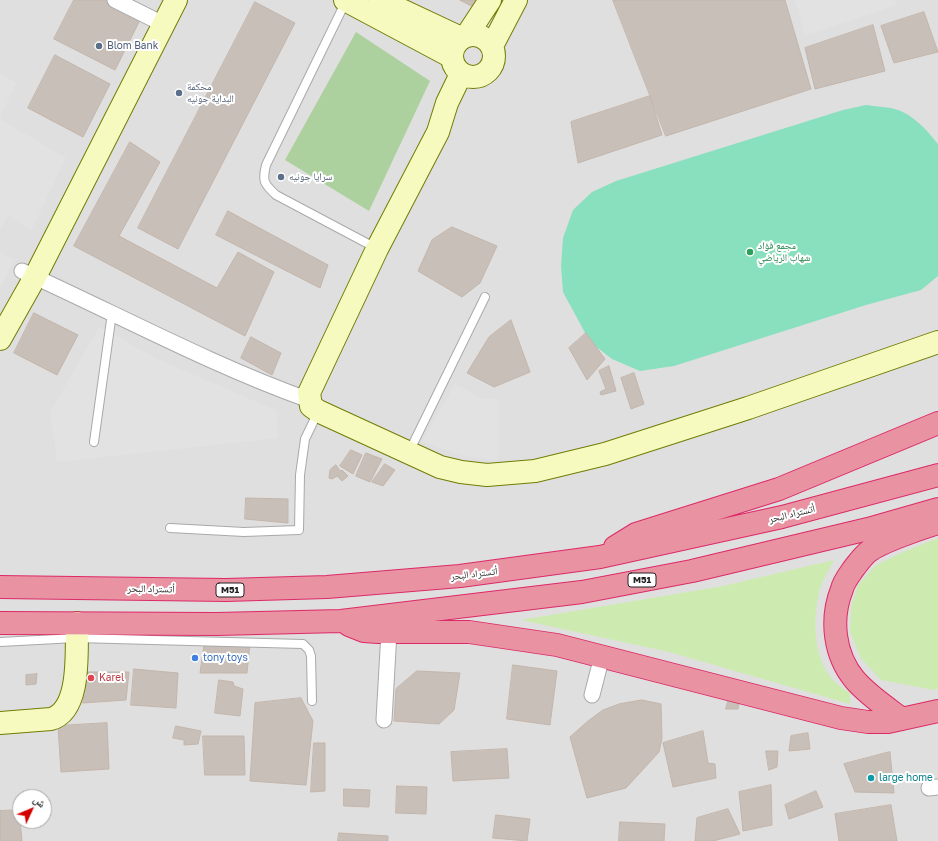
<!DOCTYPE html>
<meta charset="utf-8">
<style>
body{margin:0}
#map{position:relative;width:938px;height:841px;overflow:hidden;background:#f2efe9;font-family:"Golos Text","Noto Naskh Arabic",sans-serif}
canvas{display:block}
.north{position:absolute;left:12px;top:789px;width:40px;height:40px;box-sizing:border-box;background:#fff;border:1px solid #a7a7a7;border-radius:50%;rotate:46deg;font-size:11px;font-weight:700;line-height:16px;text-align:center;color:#222}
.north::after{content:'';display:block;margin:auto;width:14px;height:18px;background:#d40000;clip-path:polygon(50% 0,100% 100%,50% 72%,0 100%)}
</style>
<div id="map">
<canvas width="938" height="841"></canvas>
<div class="north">ش</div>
</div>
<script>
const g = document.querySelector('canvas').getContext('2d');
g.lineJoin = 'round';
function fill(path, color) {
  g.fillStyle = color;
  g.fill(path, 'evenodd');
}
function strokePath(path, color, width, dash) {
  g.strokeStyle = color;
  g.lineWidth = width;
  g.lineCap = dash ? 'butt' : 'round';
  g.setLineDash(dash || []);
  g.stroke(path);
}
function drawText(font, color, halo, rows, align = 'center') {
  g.font = font + ' "Golos Text","Noto Naskh Arabic",sans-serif';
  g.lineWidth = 4;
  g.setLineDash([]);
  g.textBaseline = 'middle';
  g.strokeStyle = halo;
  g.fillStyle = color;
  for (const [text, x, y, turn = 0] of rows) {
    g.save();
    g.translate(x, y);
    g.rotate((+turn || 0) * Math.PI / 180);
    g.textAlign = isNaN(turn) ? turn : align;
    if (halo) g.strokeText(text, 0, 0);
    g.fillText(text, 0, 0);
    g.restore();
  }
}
fill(new Path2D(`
 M0,0H938V841H0ZM20,797H44V821H20Z`), '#e0dfdf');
fill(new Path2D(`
 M938,538V688L934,690L881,680L861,658L850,632L851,607L858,585L876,565L901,553Z
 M834,560C828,571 820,584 818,597C813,623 814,656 831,678C836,684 844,689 850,693V704L669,652L521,620L723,586Z`), '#cdebb0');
fill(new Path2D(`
 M356,32L430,81L369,211L285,160Z`), '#add19e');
fill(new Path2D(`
 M866,105C874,106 883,107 891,108C911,112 926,129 938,144V276L921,290L866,305L674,366L640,371L612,359L590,342L563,292L561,266L563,238L573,210L592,192L616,181L843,110Z`), '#88e0be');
fill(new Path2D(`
 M795,0H896L897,5L805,35Z
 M0,73L17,83L0,116Z
 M0,119L66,158L31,231L8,216L0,229Z
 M0,251L14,260L0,289Z
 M100,326L155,358L276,410L278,438L57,462L50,412Z
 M455,384L483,399L498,398V460L468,457L422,442Z`), '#e2e2e2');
const building = new Path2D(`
 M74,0H106L141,18L115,70L54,39Z
 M460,0H478L474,7Z
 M613,0H785L811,89L666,136Z
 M255,2L295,23L178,249L138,228Z
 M924,12L938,52L894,63L881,26Z
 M873,25L885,71L815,89L805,48Z
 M55,55L110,84L83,137L28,108Z
 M650,96L662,135L578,163L571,122Z
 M130,142L160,162L119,236L217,288L238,252L274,272L245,336L74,246Z
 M228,211L328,265L320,288L216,235Z
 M452,227L497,246L480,283L462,297L418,271L432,240Z
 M34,313L78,335L57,375L14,353Z
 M511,320L530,372L494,387L467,373L489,337Z
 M586,333L605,359L587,380L569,348Z
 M251,337L281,353L272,375L241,358Z
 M609,366L616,391L601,395L600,392L606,389L599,371Z
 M634,373L644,404L631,409L621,378Z
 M351,450L362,455L353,474L340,466Z
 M366,453L382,459L370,482L356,476Z
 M385,464L395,470L383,486L372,482Z
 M336,465L340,471L342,470L348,476L342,481L337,476L332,479L329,478L330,470Z
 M246,498L288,499V523L245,519Z
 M250,644L247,673H200L204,645Z
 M513,665L557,671L550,725L507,719Z
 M134,669L178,673L176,708L131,705Z
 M417,671L460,673L454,710L439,724L394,721L396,689Z
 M88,672H129L126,700L83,703Z
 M37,674L36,684L26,685V675Z
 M219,680L233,682L234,686L243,689L240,716L215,713Z
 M301,698L313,721L306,785L250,781L255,703Z
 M642,700L661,704L662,738L659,752L626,788L587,798L570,737L588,721L603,710L619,704Z
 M728,701L739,703L738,709H726Z
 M107,723L109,769L61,772L58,726Z
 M176,726L201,731L198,744L184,745V740L173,738Z
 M703,731L708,763L715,764L716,778L673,787L663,743Z
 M808,733L810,749L789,751L791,736Z
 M203,736H244L245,775H205Z
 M314,743H325V791L311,792Z
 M507,749L509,778L453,781L451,752Z
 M766,751H778L777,767L769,770Z
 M890,752L894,793L855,792L844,764Z
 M771,785L772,825L743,831L739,792Z
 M397,786L427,787L426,814L396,813Z
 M344,789L370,790L369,807L344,806Z
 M816,791L823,807L789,819L785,805Z
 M891,805L897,841H839L835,814Z
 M728,809L740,834L713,841H695L697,818Z
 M19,810L22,841H0V811Z
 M496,815L530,819L527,841L493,838Z
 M620,822L665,824L664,841H619Z
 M339,833L388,836V841H338Z`);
fill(building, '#c7bfb8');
strokePath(building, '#c4b6ab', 1);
const lane = new Path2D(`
 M346,1L266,165C262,181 264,184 276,195L376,248
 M94,442L112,313
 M409,452L485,297
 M170,528L244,532L299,530L300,475L305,439L318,412
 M0,642L76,638L303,644L309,650L311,656L312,701`);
const street = new Path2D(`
 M115,0L163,24
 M22,271C117,314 211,365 309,400
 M592,695L602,656
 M384,720L389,632
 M929,788L938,787`);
const secondary = new Path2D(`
 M345,0L452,57
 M380,0L461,38
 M452 56a21 21 0 1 1 42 0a21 21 0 1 1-42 0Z
 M467,35L490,0
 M492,46L516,0
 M461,74L447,103L438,132L377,249L309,393L311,406L318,411L440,467L461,472L487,475L535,471L605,454L748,408L938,342
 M0,339L35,277L176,0
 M0,723L51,719C82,710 76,649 77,623`);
const highway = new Path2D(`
 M615,547L636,534L779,489L938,423
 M0,587L226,590L327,587L460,576L600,557L782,517L938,475
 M0,623L217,624L341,621L582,592L692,571L868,529L938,509
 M349,625L364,631L378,632H469L557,645L841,718L868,722H888L938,711
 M902,719C886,707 869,696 855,680C834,655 830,619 842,589C844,581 850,574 854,568C858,563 863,556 868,552C880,542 922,528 938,523`);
strokePath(lane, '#a9a9a9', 10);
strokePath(street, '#a9a9a9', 17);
strokePath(secondary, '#707d05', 24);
strokePath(highway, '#dc2a67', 24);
strokePath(lane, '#fff', 8);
strokePath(street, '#fff', 15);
strokePath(secondary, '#f7fabf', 22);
strokePath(highway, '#e892a2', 22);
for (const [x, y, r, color] of [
 [99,46,4,"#5c6f8a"],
 [179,93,4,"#5c6f8a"],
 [281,177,4,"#5c6f8a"],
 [750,252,4,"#2e9e5b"],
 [195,658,4,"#3f7fe0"],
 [91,678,4,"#e0444e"],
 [871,778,4,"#0f9aa8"]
]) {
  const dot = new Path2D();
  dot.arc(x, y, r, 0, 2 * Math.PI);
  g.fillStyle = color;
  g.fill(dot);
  strokePath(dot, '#fff', 1.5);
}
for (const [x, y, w] of [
 [642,580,28],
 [230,590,28]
]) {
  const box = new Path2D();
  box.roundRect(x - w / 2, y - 7, w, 14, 3);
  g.fillStyle = '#fff';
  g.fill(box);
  strokePath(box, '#222', 1);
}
drawText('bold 9px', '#222', null, [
 ["M51",642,580],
 ["M51",230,590]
]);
drawText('10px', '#4e5e75', '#fff', [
 ["Blom Bank",107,46],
 ["محكمة",187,87],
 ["البداية جونيه",187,99],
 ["سرايا جونيه",289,177]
], 'left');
drawText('10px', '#27864d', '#fff', [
 ["مجمع فؤاد",758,246],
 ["شهاب الرياضي",758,258]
], 'left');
drawText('10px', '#222', '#fff', [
 ["أتستراد البحر",792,514,-14],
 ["أتستراد البحر",474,574,-7],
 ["أتستراد البحر",151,589,1]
]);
drawText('10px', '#366cbe', '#fff', [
 ["tony toys",203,658]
], 'left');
drawText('10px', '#be3a42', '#fff', [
 ["Karel",99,678]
], 'left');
drawText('10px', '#0d838f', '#fff', [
 ["large home",879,778]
], 'left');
</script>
